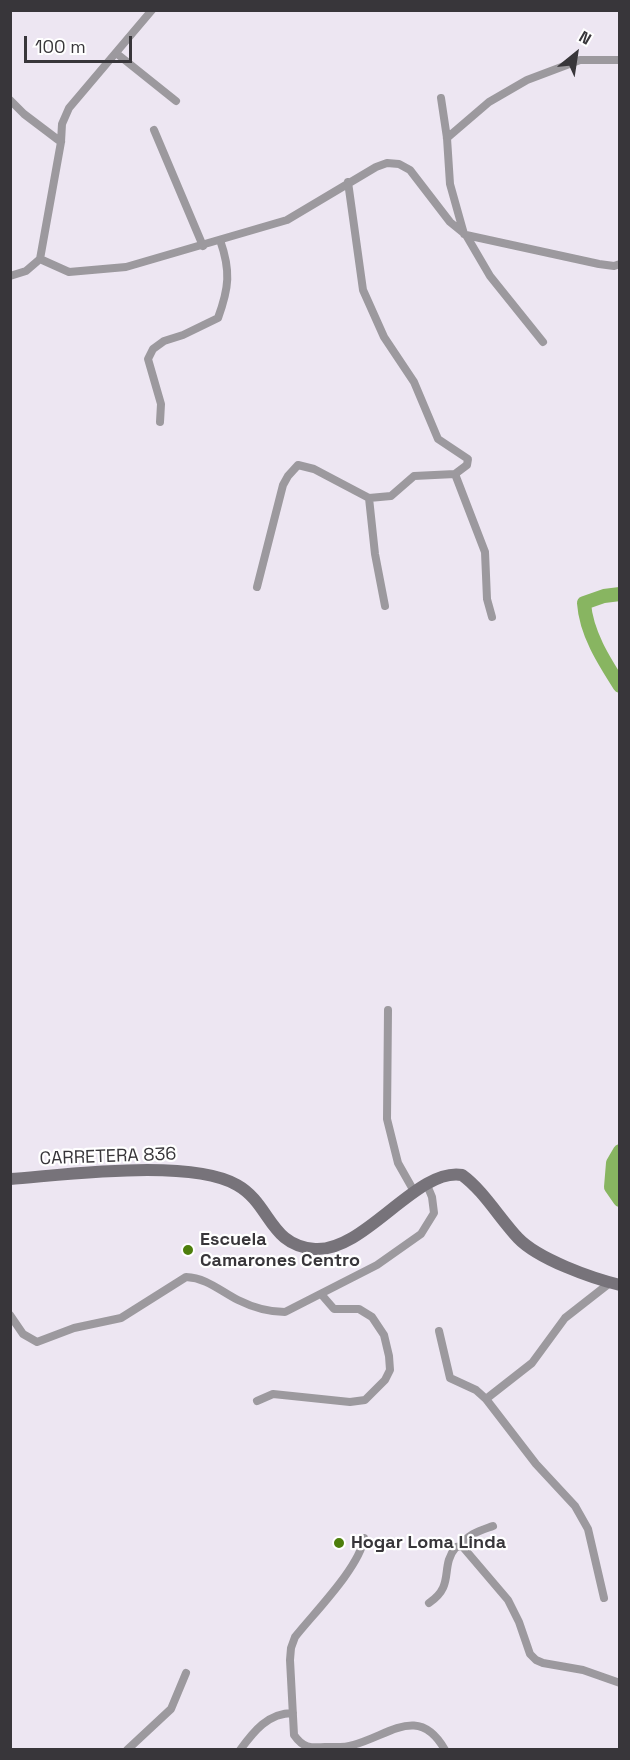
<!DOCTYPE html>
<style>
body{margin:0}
#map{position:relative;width:630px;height:1760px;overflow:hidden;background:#ede6f2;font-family:"Space Grotesk",sans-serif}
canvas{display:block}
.frame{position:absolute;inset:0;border:12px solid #38363a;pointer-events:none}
.north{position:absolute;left:546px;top:24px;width:60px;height:60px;-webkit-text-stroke:4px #fff;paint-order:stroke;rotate:30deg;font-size:16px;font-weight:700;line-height:24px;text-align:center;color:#38363a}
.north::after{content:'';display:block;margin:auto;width:21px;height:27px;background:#38363a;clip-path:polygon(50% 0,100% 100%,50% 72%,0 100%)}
.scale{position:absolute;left:24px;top:36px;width:108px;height:27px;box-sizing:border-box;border:3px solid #38363a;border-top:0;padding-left:8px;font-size:18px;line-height:21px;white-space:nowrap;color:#38363a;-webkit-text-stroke:4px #fff;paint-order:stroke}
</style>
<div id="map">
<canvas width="630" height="1760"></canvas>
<div class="frame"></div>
<div class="north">N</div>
<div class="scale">100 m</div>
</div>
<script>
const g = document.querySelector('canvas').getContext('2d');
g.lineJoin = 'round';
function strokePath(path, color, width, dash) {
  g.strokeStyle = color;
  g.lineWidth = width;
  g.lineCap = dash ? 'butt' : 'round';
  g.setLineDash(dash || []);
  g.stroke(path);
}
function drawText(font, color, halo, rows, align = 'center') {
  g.font = font + ' "Space Grotesk",sans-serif';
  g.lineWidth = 4.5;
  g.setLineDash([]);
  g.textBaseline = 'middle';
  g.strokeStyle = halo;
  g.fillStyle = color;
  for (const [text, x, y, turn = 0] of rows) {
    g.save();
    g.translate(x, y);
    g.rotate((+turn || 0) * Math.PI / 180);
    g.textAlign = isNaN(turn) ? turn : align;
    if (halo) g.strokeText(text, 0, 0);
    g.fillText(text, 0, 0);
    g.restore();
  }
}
strokePath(new Path2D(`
 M620,594L604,596L584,603C586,633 604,661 620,686
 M620,1151L613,1163L611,1187L620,1200`), '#88b561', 14);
strokePath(new Path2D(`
 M116,53L176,101
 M441,98L447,138L450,184L464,234
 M10,100L24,114L61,142
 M154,130L203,246
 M447,138L489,102L527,80L580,60H620
 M466,235L599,264L614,266L620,264
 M40,259L69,272L126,267L287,220L376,167L387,163L399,164L410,170L450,222L466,235L490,276L543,342
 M10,276L26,271L40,259L61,142L62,124L69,108L152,10
 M160,422L161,404L148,359L153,349L164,341L183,335L218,318C229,288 231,271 220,240
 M455,474L485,552L487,599L492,617
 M369,498L375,554L385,606
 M257,587L283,485L288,476L298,465L314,469L369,498L391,496L414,476L455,474L467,465L468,459L438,439L414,382L384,337L363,290L348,182
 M388,1010L387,1119L398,1163L415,1193
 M10,1315L23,1334L37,1342L74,1328L121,1318L186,1277C207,1278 220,1291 238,1300C252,1307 270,1312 285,1312L377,1265L421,1234L434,1213L432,1197L427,1185
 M439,1331L450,1378L476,1390L486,1399L536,1464L575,1506L588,1529L604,1598
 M486,1399L532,1363L565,1318L611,1282
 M257,1401L273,1394L350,1402L365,1400L385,1380L390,1370L389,1356L384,1335L372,1317L359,1309H334L321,1294
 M493,1526C482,1530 466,1534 462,1546L508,1600L519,1622L530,1654L536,1660L543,1663L583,1670L620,1683
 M364,1538C360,1567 313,1614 295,1637L291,1648L290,1660L294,1735C303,1748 310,1748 325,1747C334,1747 345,1748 353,1745C390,1735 419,1704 445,1750
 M429,1603C456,1585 439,1567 456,1547L462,1546
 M127,1750L171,1709L186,1673
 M240,1750C254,1731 268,1713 293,1713`), '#9c999e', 8);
strokePath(new Path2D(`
 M10,1179C66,1175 190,1158 237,1185C271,1204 269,1246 315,1249C365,1252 417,1167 462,1175C483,1190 500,1219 518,1238C538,1259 591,1278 620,1285`), '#77737a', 12);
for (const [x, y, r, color] of [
 [188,1250,6,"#4d7e0c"],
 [339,1543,6,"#4d7e0c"]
]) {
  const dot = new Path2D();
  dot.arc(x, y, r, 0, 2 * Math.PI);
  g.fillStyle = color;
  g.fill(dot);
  strokePath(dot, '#fff', 2);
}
drawText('18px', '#38363a', '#fff', [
 ["CARRETERA 836",108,1157,-2]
]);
drawText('bold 18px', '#38363a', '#fff', [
 ["Escuela",200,1240],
 ["Camarones Centro",200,1261],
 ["Hogar Loma Linda",351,1543]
], 'left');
</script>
